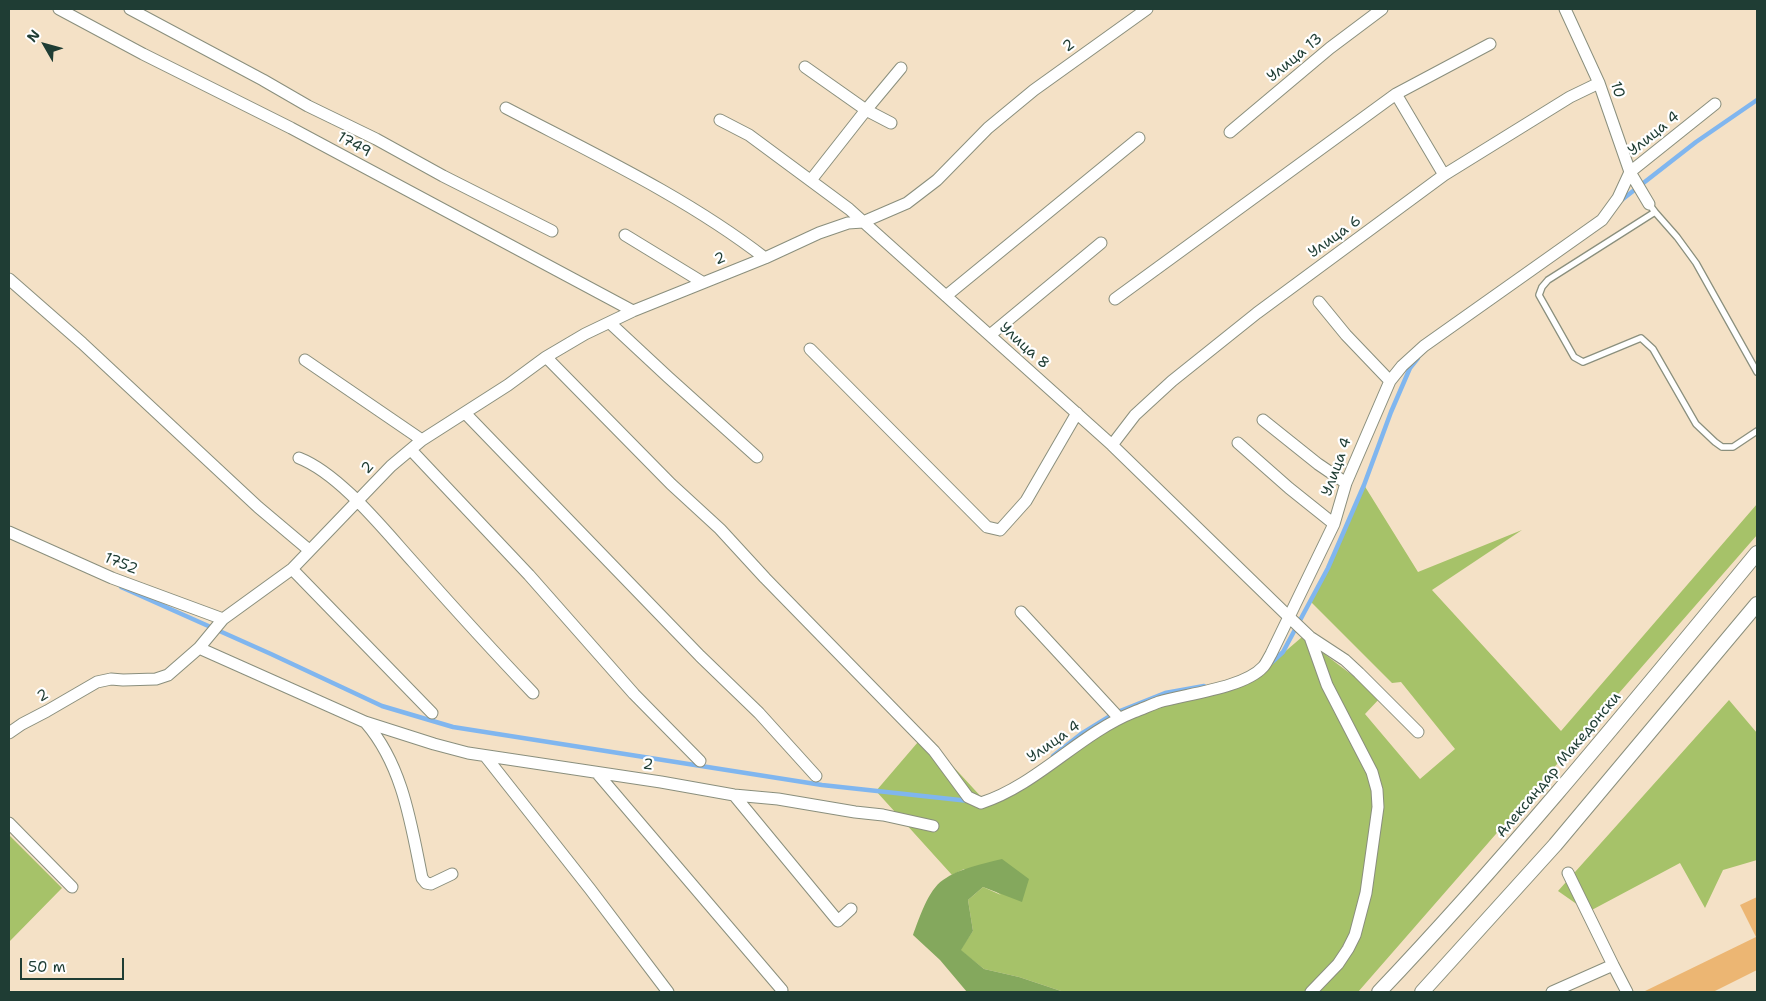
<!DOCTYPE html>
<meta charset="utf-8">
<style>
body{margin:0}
#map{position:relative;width:1766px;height:1001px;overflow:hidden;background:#f4e1c6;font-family:"Shantell Sans",sans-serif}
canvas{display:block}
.frame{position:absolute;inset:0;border:10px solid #1f3d34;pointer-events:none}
.north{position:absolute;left:20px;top:20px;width:50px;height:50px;-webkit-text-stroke:4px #fff;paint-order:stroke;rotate:308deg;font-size:14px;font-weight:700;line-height:20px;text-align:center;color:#1f3d34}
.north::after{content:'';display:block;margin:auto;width:18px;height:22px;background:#1f3d34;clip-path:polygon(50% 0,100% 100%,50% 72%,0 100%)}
.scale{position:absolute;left:20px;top:958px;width:104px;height:22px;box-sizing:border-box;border:2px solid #1f3d34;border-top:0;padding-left:6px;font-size:15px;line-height:18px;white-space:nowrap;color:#1f3d34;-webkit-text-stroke:4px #fff;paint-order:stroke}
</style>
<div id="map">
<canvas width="1766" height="1001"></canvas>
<div class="frame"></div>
<div class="north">N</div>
<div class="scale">50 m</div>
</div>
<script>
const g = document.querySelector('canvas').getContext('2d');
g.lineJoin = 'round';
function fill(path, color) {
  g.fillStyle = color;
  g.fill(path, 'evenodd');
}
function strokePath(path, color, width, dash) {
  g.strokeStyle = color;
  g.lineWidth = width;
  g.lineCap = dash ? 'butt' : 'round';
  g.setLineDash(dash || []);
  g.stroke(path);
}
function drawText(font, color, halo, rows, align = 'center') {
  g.font = font + ' "Shantell Sans",sans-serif';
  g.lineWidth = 4.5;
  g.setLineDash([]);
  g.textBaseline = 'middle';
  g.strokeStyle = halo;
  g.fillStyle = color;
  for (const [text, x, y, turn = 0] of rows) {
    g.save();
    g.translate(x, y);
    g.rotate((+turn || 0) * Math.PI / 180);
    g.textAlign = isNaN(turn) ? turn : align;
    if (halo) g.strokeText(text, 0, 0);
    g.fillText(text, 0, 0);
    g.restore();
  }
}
fill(new Path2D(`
 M1364,485L1418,572L1522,530L1432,590L1561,731L1757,504V535L1358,992H1064L1019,977L984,969L960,950L973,931L968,900L983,887L1001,895L964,869L952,875L876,791L924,735L985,801L1016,785L1081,734L1115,713L1165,693L1212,685L1260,673L1302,637L1381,697L1365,714L1420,779L1455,749L1401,682L1392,683L1310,601L1328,568Z
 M1729,700L1757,733V860L1723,870L1705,908L1680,863L1588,912L1558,891Z
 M9,835L62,888L9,942Z`), '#a6c269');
fill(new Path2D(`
 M1002,859L1029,879L1022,902L983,887L968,900L973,931L961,950L984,969L1019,977L1064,992H967L940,960L913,935C919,919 928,890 943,880C960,868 982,864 1002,859Z`), '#84a85d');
strokePath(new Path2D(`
 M1619,202L1696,142L1757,100
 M121,587L271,654L382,706L453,727L822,785L969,801
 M1271,663L1283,652L1328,568L1364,485L1391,412L1410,368L1418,358
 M1053,756L1081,734L1115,713L1165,693L1204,686`), '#80b6ef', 4.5);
fill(new Path2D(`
 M1757,897V970L1713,992H1643L1756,937L1740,905Z`), '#ecb673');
const service = new Path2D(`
 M1649,204L1655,212L1548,280L1542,287L1539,295L1574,357L1583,362L1641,338L1653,349L1696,424L1715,442L1722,447H1733L1757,431
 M1655,212L1677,237L1696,263L1757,372`);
const minor = new Path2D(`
 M59,9L143,54L291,128L633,311
 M130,9L263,80L308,106L376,139L443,176L552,231
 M1565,9L1599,83L1630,172L1649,204
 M805,67L866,110L891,123
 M1396,94L1444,175
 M506,108C594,154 686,197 765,258
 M720,120L749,135L849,209L1112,445L1289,617L1310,637L1345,660L1359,673L1418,732
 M1230,132L1330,48L1382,9
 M811,180L866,110L901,68
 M625,235L702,282
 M9,279L82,343L258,507L309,550
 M946,296L1139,138
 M1115,299L1396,94L1490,44
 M1319,302L1346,335L1390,381
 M610,323L668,377L757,457
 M990,335L1101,243
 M810,349L987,527L1000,530L1026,501L1077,413
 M546,357L671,484L720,529L765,578L934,751L968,797L981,803C1037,785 1079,734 1134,712C1142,709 1151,705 1159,702C1186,694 1244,688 1263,667C1266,664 1268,659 1271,654L1334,524L1346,483L1390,381L1402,366L1424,346L1602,220L1618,198L1630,172L1715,104
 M305,360L422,440
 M465,413L700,656L759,713L816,776
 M1263,420L1318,464L1346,483
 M1238,443L1289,488L1334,524
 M1112,445L1135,415L1172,381L1257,313L1444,175L1570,97L1599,83
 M411,450L529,575L634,694L700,761
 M299,458C340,474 384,530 414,563C453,607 492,650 533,693
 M9,532L112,578L223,619
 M292,569L432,713
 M1021,612L1119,718
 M1310,637L1327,685L1372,772L1377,790L1378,807L1366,893L1355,935L1348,949L1338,964L1311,992
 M199,648L365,722L434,744L468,753L661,782L734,795L778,799L855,812L883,815L933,826
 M366,723C403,766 411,824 422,878L426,883L431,884L452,874
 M9,733L22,724L47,711L97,682L111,679L123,680L156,679L168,675L199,648L223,619L292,569L391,466L422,440L508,385L546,357L585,334L633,311L765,258L819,233L848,223L863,222L907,203L937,180L988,128L1034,90L1147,9
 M486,757L590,889L668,992
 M597,773L782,990
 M734,795L838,921L851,909
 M9,823L72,887
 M1568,873L1613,965
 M1552,992L1613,965L1627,992`);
const tertiary = new Path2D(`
 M1379,992C1512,852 1634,702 1757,553
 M1422,992L1555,845L1757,604`);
strokePath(service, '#8a8f7d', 8);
strokePath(minor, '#8a8f7d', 13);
strokePath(tertiary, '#8a8f7d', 16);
strokePath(service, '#fff', 5.5);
strokePath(minor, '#fff', 11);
strokePath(tertiary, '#fff', 14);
drawText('15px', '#1f3d34', '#fff', [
 ["2",1069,46,-36],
 ["Улица 13",1295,58,-40],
 ["10",1617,90,71],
 ["Улица 4",1654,134,-39],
 ["1749",354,145,29],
 ["Улица 6",1335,237,-36],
 ["2",720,259,-20],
 ["Улица 8",1024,346,42],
 ["Улица 4",1337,467,-70],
 ["2",368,468,-47],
 ["1752",121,564,22],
 ["2",43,696,-29],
 ["Улица 4",1054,742,-35],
 ["2",648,765,8],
 ["Александар Македонски",1559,765,-50]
]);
</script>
